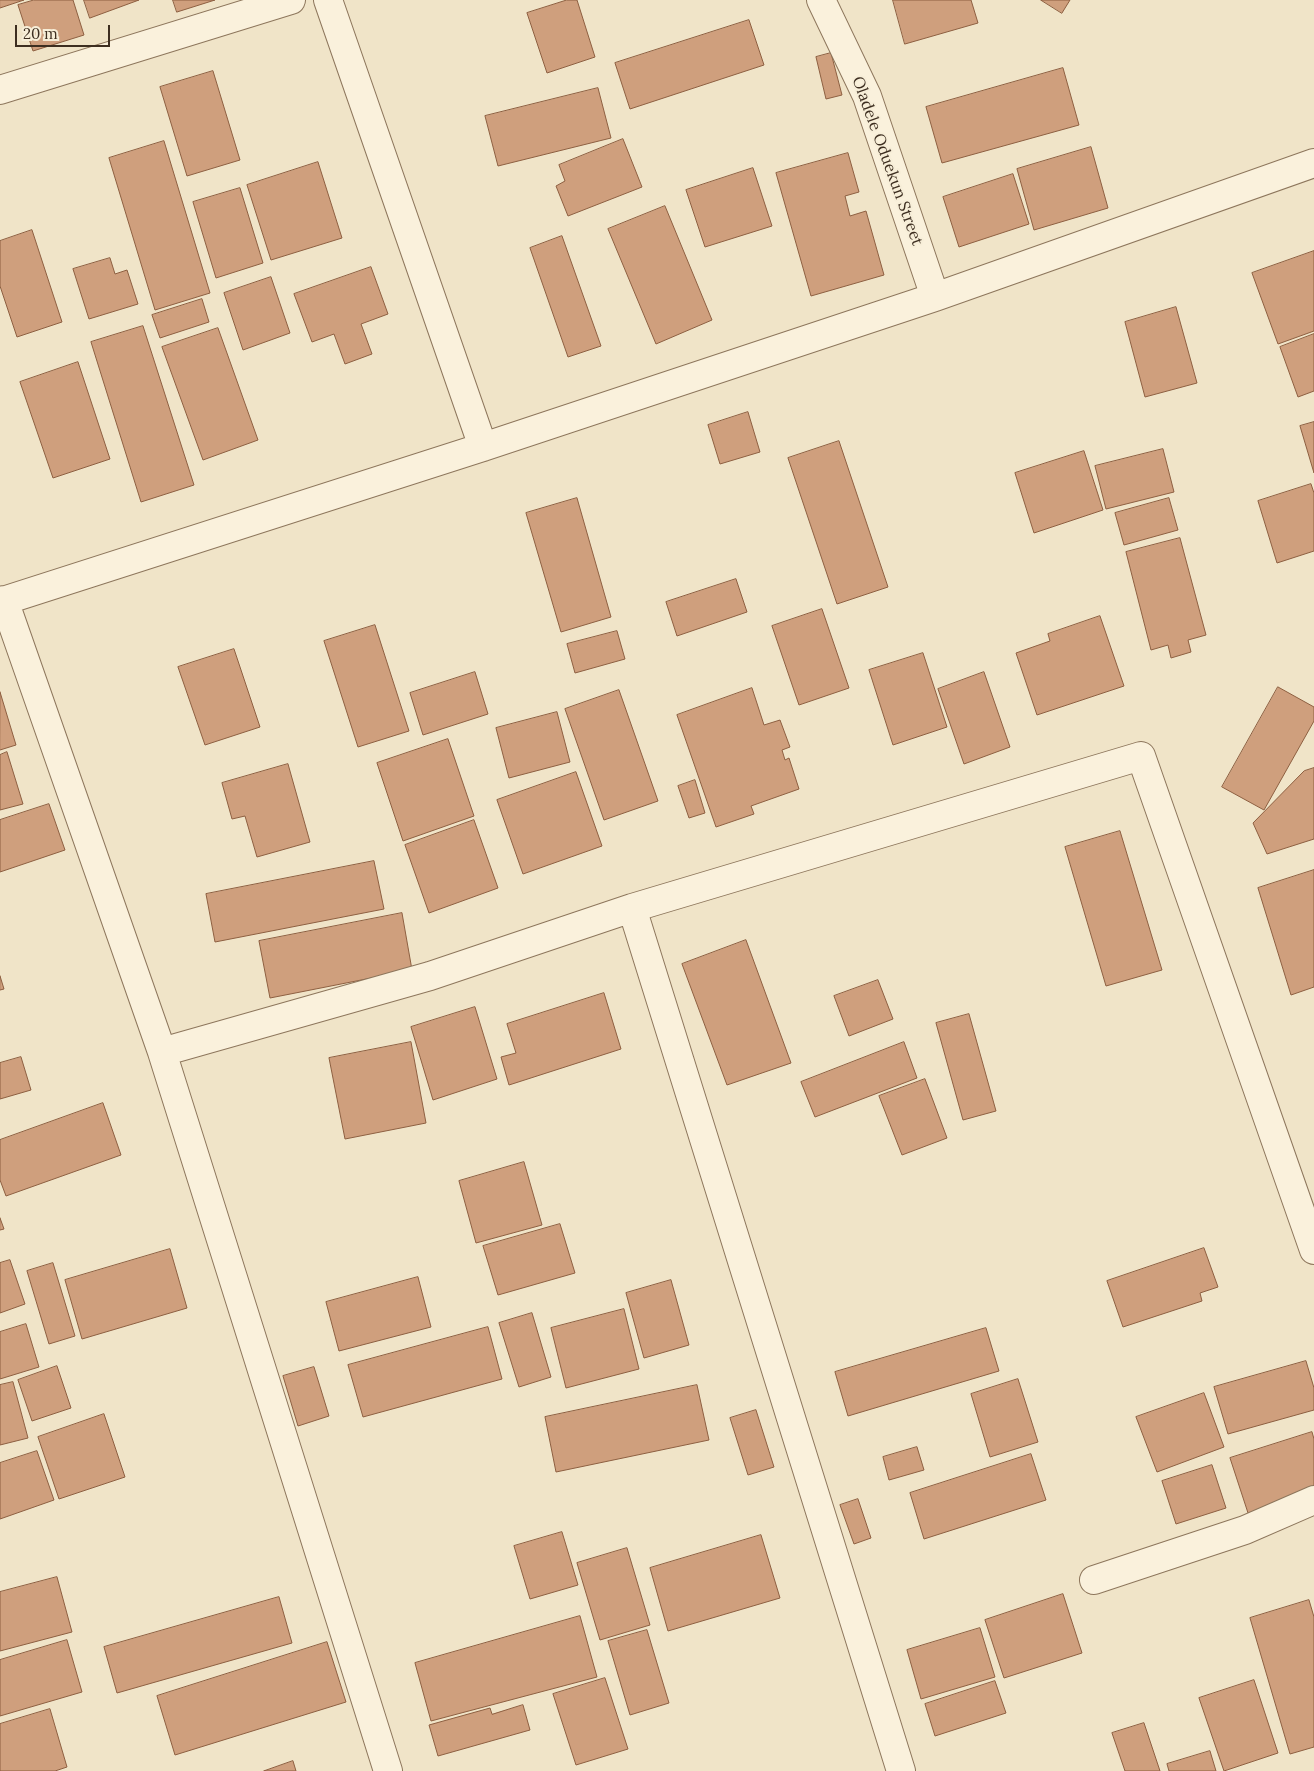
<!DOCTYPE html>
<style>
body{margin:0}
#map{position:relative;width:1314px;height:1771px;overflow:hidden;background:#f0e4c8;font-family:Lora,serif}
canvas{display:block}
.scale{position:absolute;left:15px;top:25px;width:95px;height:22px;box-sizing:border-box;border:2px solid #3d2e20;border-top:0;padding-left:6px;font-size:15px;line-height:18px;white-space:nowrap;color:#3d2e20;-webkit-text-stroke:4px #f7eed8;paint-order:stroke}
</style>
<div id="map">
<canvas width="1314" height="1771"></canvas>
<div class="scale">20 m</div>
</div>
<script>
const g = document.querySelector('canvas').getContext('2d');
g.lineJoin = 'round';
function fill(path, color) {
  g.fillStyle = color;
  g.fill(path, 'evenodd');
}
function strokePath(path, color, width, dash) {
  g.strokeStyle = color;
  g.lineWidth = width;
  g.lineCap = dash ? 'butt' : 'round';
  g.setLineDash(dash || []);
  g.stroke(path);
}
function drawText(font, color, halo, rows, align = 'center') {
  g.font = font + ' Lora,serif';
  g.lineWidth = 4;
  g.setLineDash([]);
  g.textBaseline = 'middle';
  g.strokeStyle = halo;
  g.fillStyle = color;
  for (const [text, x, y, turn = 0] of rows) {
    g.save();
    g.translate(x, y);
    g.rotate((+turn || 0) * Math.PI / 180);
    g.textAlign = isNaN(turn) ? turn : align;
    if (halo) g.strokeText(text, 0, 0);
    g.fillText(text, 0, 0);
    g.restore();
  }
}
const building = new Path2D(`
 M0,0H24L0,8Z
 M34,0H73L84,35L33,51L18,5Z
 M84,0H139L90,18Z
 M173,0H215L177,12Z
 M567,0H577L595,57L547,73L527,13Z
 M893,0H971L978,23L905,44Z
 M1041,0H1070L1062,13Z
 M749,20L764,65L630,109L615,63Z
 M831,53L842,95L826,99L816,57Z
 M1063,68L1079,125L942,163L926,107Z
 M213,71L240,160L187,176L160,87Z
 M598,88L611,138L498,166L485,116Z
 M623,139L642,187L568,216L556,186L565,181L559,165Z
 M164,141L210,293L155,310L109,158Z
 M1091,147L1108,208L1034,230L1017,169Z
 M848,153L859,192L845,196L850,216L866,211L884,275L811,296L776,173Z
 M318,162L342,238L271,260L247,185Z
 M753,168L772,226L705,247L686,190Z
 M1013,174L1029,224L959,247L943,197Z
 M240,188L263,263L216,278L193,202Z
 M665,206L712,320L656,344L608,229Z
 M32,230L62,322L17,337L0,286V241Z
 M562,236L601,346L568,357L530,248Z
 M1314,251V331L1278,344L1252,273Z
 M110,258L115,274L127,270L138,304L89,319L73,269Z
 M371,267L388,314L361,324L372,354L345,364L334,334L312,342L294,294Z
 M271,277L290,333L243,350L224,293Z
 M202,299L209,322L160,338L152,315Z
 M1176,307L1197,383L1145,397L1125,322Z
 M143,326L194,485L141,502L91,342Z
 M218,328L258,440L203,460L162,347Z
 M1314,334V391L1298,397L1280,347Z
 M78,362L110,459L53,478L20,382Z
 M748,412L760,452L720,464L708,425Z
 M1314,422V473L1300,426Z
 M839,441L888,587L837,604L788,458Z
 M1163,449L1174,492L1106,509L1095,466Z
 M1084,451L1103,510L1034,533L1015,473Z
 M1311,484L1314,493V551L1277,563L1258,501Z
 M577,498L611,617L561,632L526,513Z
 M1169,498L1178,530L1124,545L1115,513Z
 M1180,538L1206,635L1188,640L1191,652L1171,658L1168,645L1151,650L1126,552Z
 M736,579L747,612L677,636L666,602Z
 M822,609L849,688L799,705L772,626Z
 M1100,616L1124,686L1037,715L1016,653L1050,641L1048,634Z
 M375,625L409,731L358,747L324,641Z
 M617,631L625,659L575,673L567,644Z
 M234,649L260,727L205,745L178,667Z
 M923,653L947,727L893,745L869,670Z
 M475,672L488,714L423,735L410,693Z
 M984,672L1010,747L964,764L938,689Z
 M1278,687L1314,707V721L1264,810L1222,787Z
 M752,688L764,725L780,720L790,747L782,750L785,760L789,758L799,789L751,806L754,814L716,827L677,715Z
 M619,690L658,801L604,820L565,709Z
 M0,692L16,745L0,750Z
 M557,712L570,762L509,778L496,728Z
 M448,739L474,816L403,841L377,763Z
 M7,752L23,804L0,810V755Z
 M288,764L310,842L257,857L245,816L232,819L222,783Z
 M1314,768V839L1267,854L1253,823L1304,771Z
 M576,772L602,846L523,874L497,800Z
 M695,780L705,813L689,818L678,786Z
 M49,804L65,850L0,872V820Z
 M474,820L498,888L429,913L405,845Z
 M1120,831L1162,970L1106,986L1065,847Z
 M374,861L384,909L215,942L206,894Z
 M1314,870V987L1291,995L1258,888Z
 M402,913L412,970L270,998L259,941Z
 M746,940L791,1063L727,1085L682,964Z
 M0,976L4,989L0,990Z
 M878,980L893,1019L849,1036L834,996Z
 M604,993L621,1049L509,1085L501,1057L516,1053L507,1024Z
 M475,1007L497,1079L433,1100L411,1027Z
 M969,1014L996,1111L963,1120L936,1023Z
 M411,1042L426,1123L345,1139L329,1058Z
 M904,1042L917,1078L815,1117L801,1082Z
 M21,1057L31,1090L0,1099V1063Z
 M925,1079L947,1138L902,1155L879,1096Z
 M103,1103L121,1155L6,1196L0,1180V1140Z
 M524,1162L542,1225L476,1243L459,1181Z
 M0,1218L4,1229L0,1230Z
 M560,1224L575,1273L498,1295L483,1246Z
 M1204,1248L1218,1287L1200,1293L1202,1301L1123,1327L1107,1281Z
 M170,1249L187,1308L82,1339L65,1280Z
 M10,1260L25,1304L0,1313V1263Z
 M53,1263L75,1336L49,1344L27,1271Z
 M418,1277L431,1327L339,1351L326,1302Z
 M671,1280L689,1345L644,1358L626,1293Z
 M624,1309L639,1369L566,1388L551,1328Z
 M532,1313L551,1377L519,1387L499,1323Z
 M26,1324L39,1367L0,1379V1332Z
 M488,1327L502,1379L363,1417L348,1365Z
 M986,1328L999,1371L848,1416L835,1372Z
 M1306,1361L1314,1388V1410L1228,1434L1214,1387Z
 M57,1366L71,1408L32,1421L18,1380Z
 M314,1367L329,1416L298,1426L283,1376Z
 M1018,1379L1038,1442L990,1457L971,1394Z
 M13,1382L28,1438L0,1445V1385Z
 M697,1385L709,1440L556,1472L545,1417Z
 M1204,1393L1224,1447L1157,1472L1136,1417Z
 M756,1410L774,1467L748,1475L730,1418Z
 M104,1414L125,1477L59,1499L38,1437Z
 M1312,1432L1314,1439V1495L1249,1516L1230,1458Z
 M917,1447L924,1470L889,1480L883,1457Z
 M37,1451L54,1500L0,1519V1463Z
 M1031,1454L1046,1500L924,1539L910,1493Z
 M1212,1465L1226,1508L1176,1524L1162,1481Z
 M858,1499L871,1538L854,1544L840,1505Z
 M562,1532L578,1585L530,1599L514,1546Z
 M761,1535L780,1598L668,1631L650,1568Z
 M627,1548L650,1625L600,1640L577,1563Z
 M57,1577L72,1632L0,1651V1592Z
 M1063,1594L1082,1653L1004,1678L985,1620Z
 M279,1597L292,1643L117,1693L104,1647Z
 M1309,1600L1314,1617V1747L1290,1754L1250,1618Z
 M580,1616L597,1677L431,1721L415,1663Z
 M980,1628L995,1677L921,1699L907,1650Z
 M647,1630L669,1703L630,1715L608,1641Z
 M67,1640L82,1692L0,1716V1660Z
 M327,1642L346,1702L175,1755L157,1696Z
 M605,1678L628,1749L576,1765L553,1694Z
 M1254,1680L1278,1753L1224,1771L1199,1698Z
 M995,1681L1006,1713L935,1736L925,1704Z
 M523,1705L530,1730L438,1756L429,1725L490,1708L492,1714Z
 M50,1709L67,1767L55,1771H0V1724Z
 M1144,1723L1160,1771H1125L1112,1733Z
 M1210,1751L1216,1771H1169L1167,1764Z
 M293,1761L296,1771H264Z`);
fill(building, '#cf9f7d');
strokePath(building, '#8d5f41', 1);
const minor = new Path2D(`
 M328,0L483,447
 M821,0L867,96L935,297
 M0,90L291,0
 M4,600L162,1052L388,1771
 M0,602L483,447L935,297L1314,163
 M632,908L901,1771
 M162,1052L430,976L632,908L1141,756L1314,1250
 M1094,1580L1245,1530L1314,1500`);
strokePath(minor, '#8d765c', 30);
strokePath(minor, '#faf1dc', 28);
drawText('16px', '#3d2e20', '#f7eed8', [
 ["Oladele Oduekun Street",887,161,70]
]);
</script>
